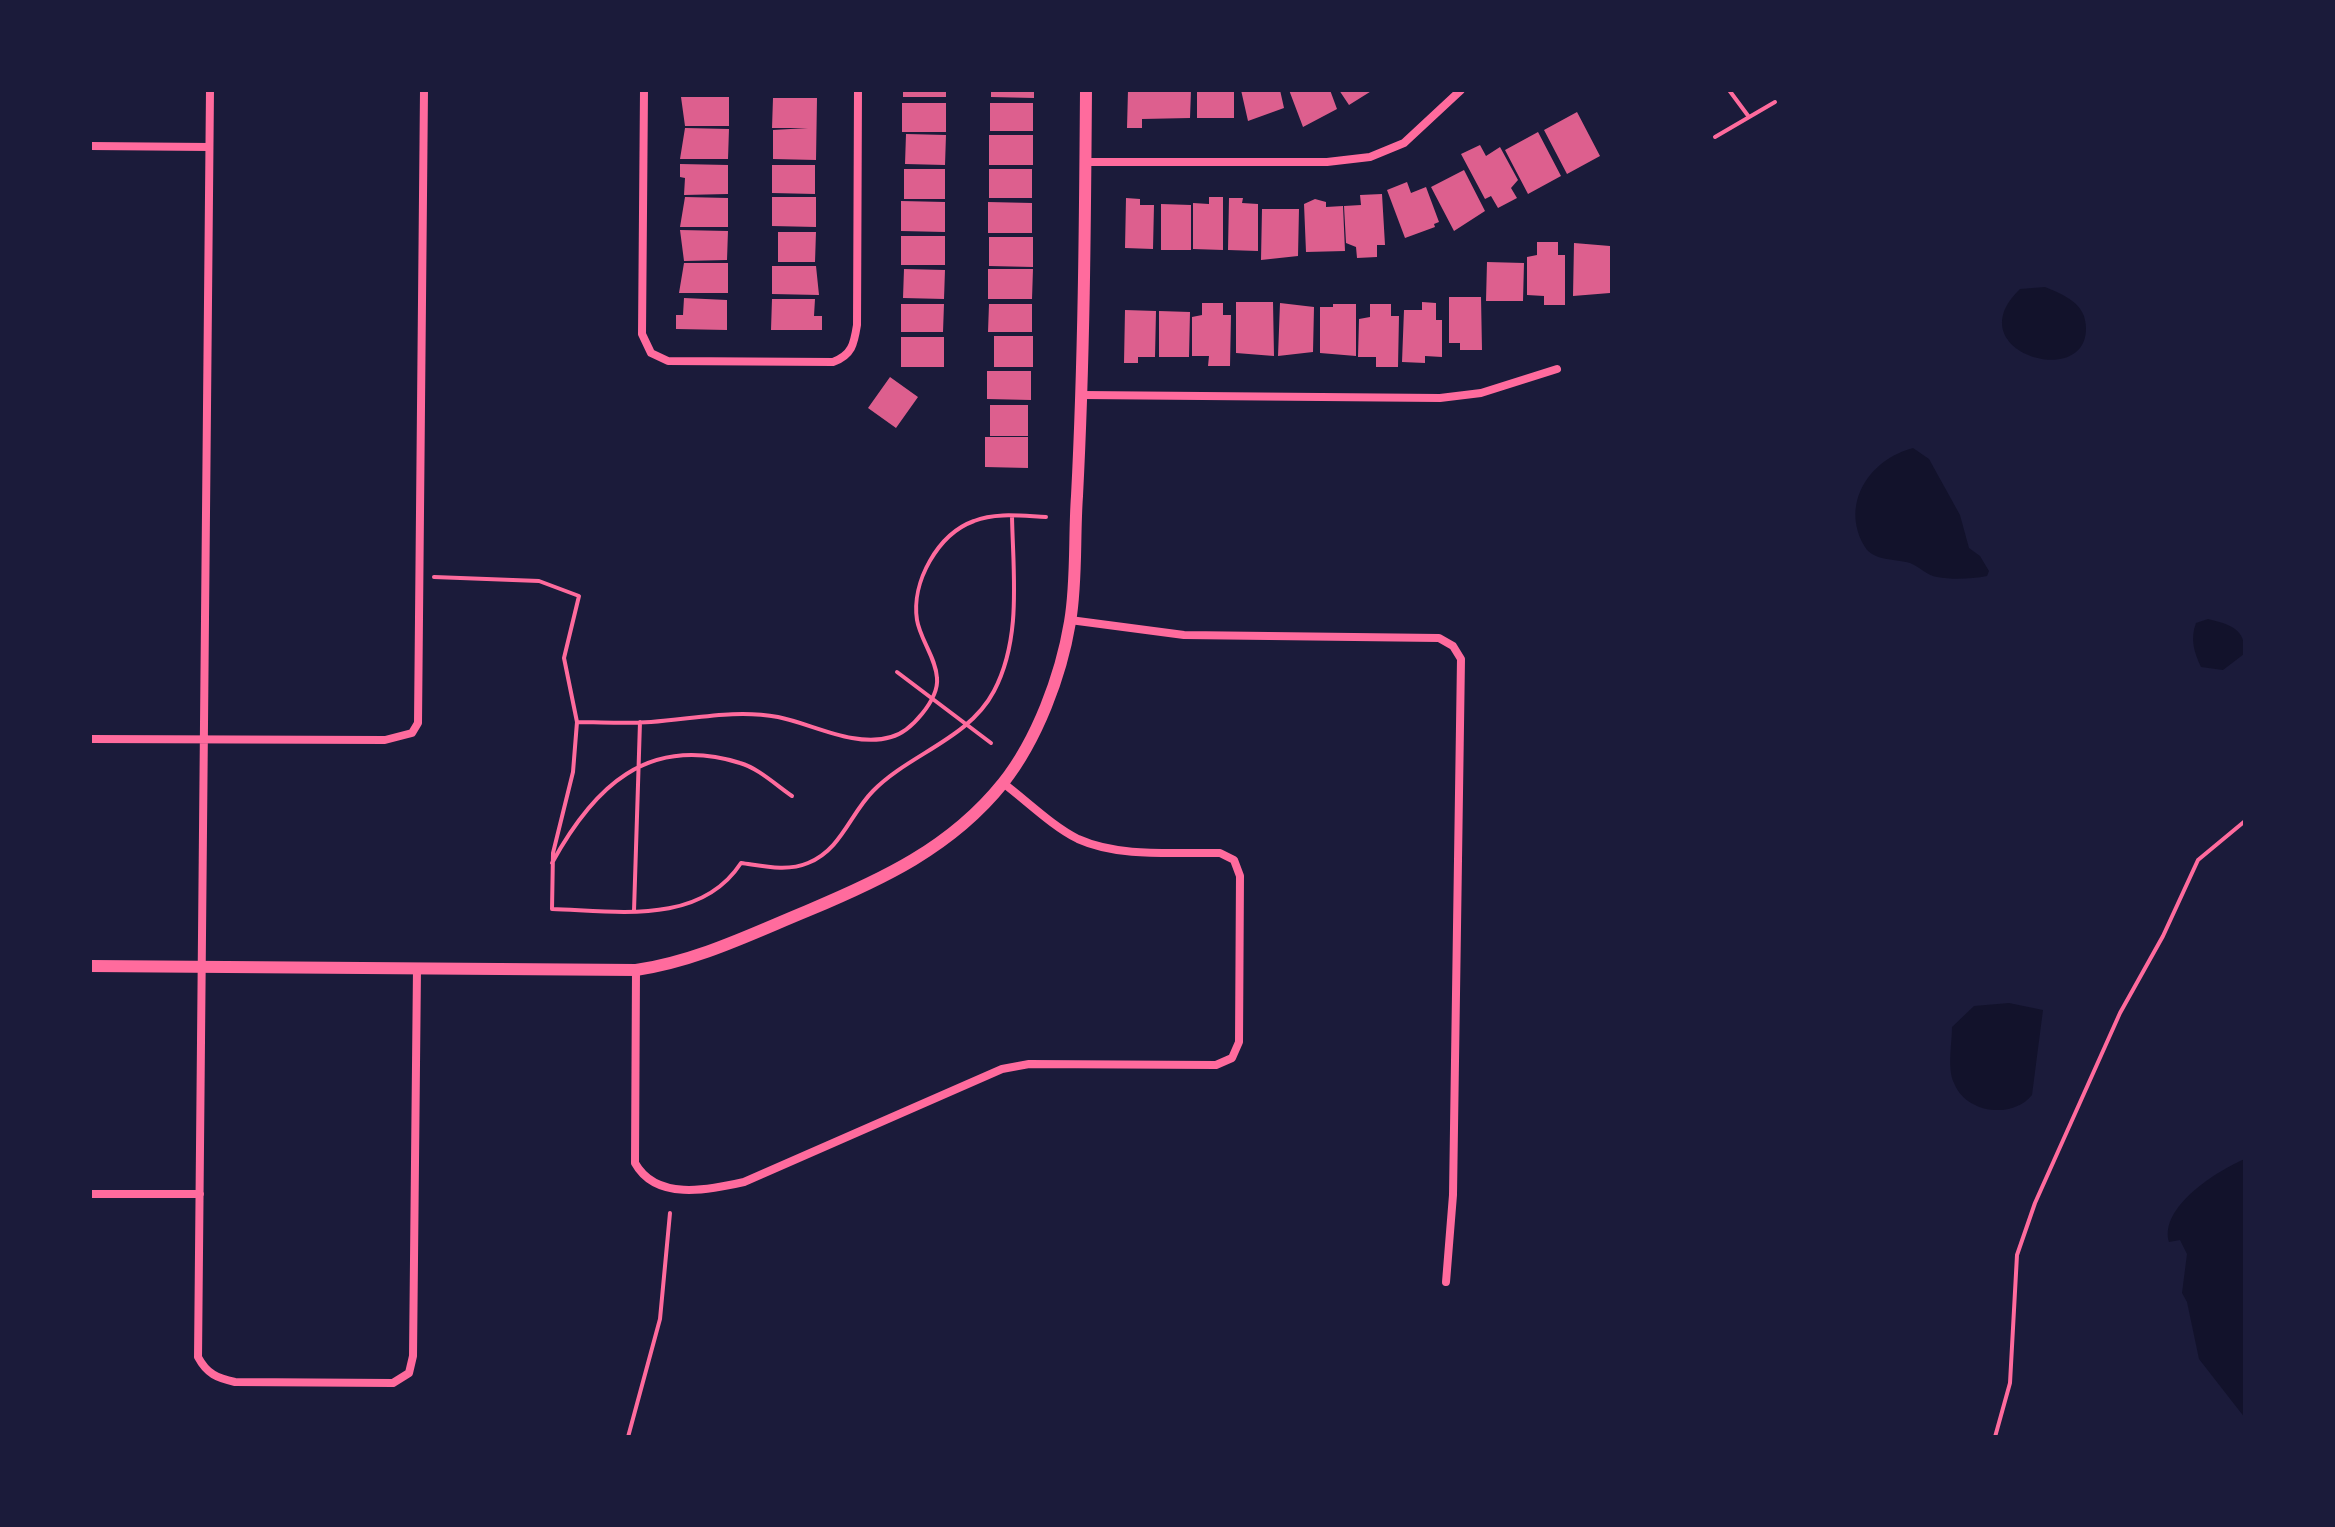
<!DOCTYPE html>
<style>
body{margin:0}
#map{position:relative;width:2335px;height:1527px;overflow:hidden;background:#1b1b3a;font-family:"Fira Sans",sans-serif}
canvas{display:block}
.frame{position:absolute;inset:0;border:92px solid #1b1b3a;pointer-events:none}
</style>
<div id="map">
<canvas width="2335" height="1527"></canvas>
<div class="frame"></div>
</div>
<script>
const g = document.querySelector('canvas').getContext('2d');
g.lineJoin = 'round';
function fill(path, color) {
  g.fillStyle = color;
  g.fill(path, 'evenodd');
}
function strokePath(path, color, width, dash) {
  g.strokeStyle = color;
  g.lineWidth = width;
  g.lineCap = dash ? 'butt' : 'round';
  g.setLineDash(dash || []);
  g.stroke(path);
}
fill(new Path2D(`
 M2045,287C2064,295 2086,303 2086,328C2087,391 1955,351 2020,289Z
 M1913,448L1929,459L1960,515L1969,548L1980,556L1989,571L1987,576C1972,579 1952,580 1937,577C1928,576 1920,567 1910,563C1896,559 1873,561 1865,547C1839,504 1870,459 1913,448Z
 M2208,619C2229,624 2247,629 2244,654L2223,670L2201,667C2194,652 2190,639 2196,623Z
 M2009,1003L2043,1010L2032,1095C2013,1119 1966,1114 1954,1083C1947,1069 1952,1043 1952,1027L1974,1006Z
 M2245,1159V1418L2199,1359L2187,1302L2182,1293L2187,1254L2180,1240L2169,1242C2159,1207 2218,1170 2245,1159Z`), '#12122b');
fill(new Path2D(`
 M903,90H946V97H903Z
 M991,90H1034V98L991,97Z
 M1128,90H1191L1190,118L1142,119V128H1127Z
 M1197,90H1234V118H1197Z
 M1241,90H1280L1284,108L1248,121Z
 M1289,90H1330L1337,109L1303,127Z
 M1339,90H1373L1349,105Z
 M681,97H729V126H685Z
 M773,98H817L816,160L773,159V130L808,128H772Z
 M902,103H946V132H902Z
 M990,103H1033V131H990Z
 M1577,112L1600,156L1567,174L1544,130Z
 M685,128L729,129L728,159H680Z
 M1538,132L1561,176L1528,194L1505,150Z
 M906,134L946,135L945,165L905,164Z
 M989,135H1033V165H989Z
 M1480,145L1486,156L1500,147L1518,180L1511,188L1517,198L1498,208L1491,196L1485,199L1461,154Z
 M680,164L728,165V194L684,195L685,178L680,177Z
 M772,165H815V194L772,193Z
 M904,169H945V199H904Z
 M989,169H1032V198H989Z
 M1464,170L1485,211L1454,231L1431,187Z
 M1407,182L1411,193L1426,187L1439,222L1434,224L1435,227L1405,238L1387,190Z
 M1382,194L1385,245H1377V257L1357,258L1356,247L1346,243L1344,206L1361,205L1360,195Z
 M685,197L728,198V227H680Z
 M772,197H816V227L772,226Z
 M1209,197H1223V250L1193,249V203L1209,204Z
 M1126,198L1140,199V205H1154L1153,249L1125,248Z
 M1229,198H1243L1242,203L1258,204V251L1228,250Z
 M1315,199L1326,202V207L1343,206L1345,251L1306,252L1304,204Z
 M901,201L945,202V232L901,231Z
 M988,202L1032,203V233H988Z
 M1161,204L1191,205V250H1161Z
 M1262,209H1299L1298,256L1261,260Z
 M680,230L728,231L727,260L684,261Z
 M778,232H816L815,262H778Z
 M901,236H945V265H901Z
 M989,237H1033V267L989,266Z
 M1537,242H1558V255H1565V305H1544V296L1527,295V257L1537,255Z
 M1574,243L1610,246V293L1573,296Z
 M1487,262L1524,263L1523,301H1486Z
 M684,263H728V293H679Z
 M772,266H816L819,295L772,294Z
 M904,269L945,270L944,299L903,298Z
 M988,269H1033L1032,299H988Z
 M1449,297H1481L1482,350H1460V343H1449Z
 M684,298L727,300V330L676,329V315H683Z
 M772,299H815L814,316H822V330H771Z
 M1236,302H1273L1274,356L1236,353Z
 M1422,302L1436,303V320H1442V357L1425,356V363L1402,362L1404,310H1422Z
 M1202,303H1223V315H1231L1230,366H1208L1209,356H1192V317L1202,315Z
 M1280,303L1314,307L1313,352L1278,356Z
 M901,304H944L943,332H901Z
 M989,304H1032V332H988Z
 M1333,304H1356V356L1320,353V307H1333Z
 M1370,304H1391V316H1399L1398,367H1376V357H1358L1359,319L1370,317Z
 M1125,310L1156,311L1155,357H1138V363H1124Z
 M1159,311L1190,312L1189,357H1159Z
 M994,336H1033V367H994Z
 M901,337H944V367H901Z
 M987,371H1031V400L987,399Z
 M890,377L918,397L896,428L868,408Z
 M990,405H1028V436H990Z
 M985,437H1028V468L985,467Z`), '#dd5f8e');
strokePath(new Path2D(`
 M1729,90L1749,117
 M1715,137L1775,102
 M434,577L539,581L579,596L564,658L577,722L573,772L553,853L552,909C616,911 700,926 741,863C763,866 787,872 808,863C841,850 850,814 873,791C909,754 969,739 994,691C1022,638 1013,574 1012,516
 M897,672L991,743
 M577,722C601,722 626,724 651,722C694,719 735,709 778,717C813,724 855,748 891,737C911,732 939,699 937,678C936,658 920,639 917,620C911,582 938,534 974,521C996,512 1023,516 1046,517
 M552,863C593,788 647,734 740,763C758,768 776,785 792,796
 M634,911L640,722
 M628,1437L660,1319L670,1213
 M1995,1437L2010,1383L2017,1255L2035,1203L2120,1013L2163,936L2198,860L2245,821`), '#ff6b9d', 4);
strokePath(new Path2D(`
 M210,90L198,1357C207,1374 217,1378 235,1382L393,1383L409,1373L413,1356L417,968
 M644,90L642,334L651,353L668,361L833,362C852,355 854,344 857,325L858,90
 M90,146L209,147
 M1085,162H1327L1370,157L1404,143L1461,90
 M1083,395L1440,398L1481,393L1557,369
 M1070,620L1184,635L1439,638L1453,646L1461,659L1453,1195L1446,1282
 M90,739L385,740L412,733L418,723L424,90
 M636,970L635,1163C656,1201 707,1190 744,1182L1002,1069L1029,1064L1216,1065L1232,1058L1239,1042L1240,876L1234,860L1220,853C1175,852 1120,858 1078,839C1052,826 1027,801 1003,783
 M90,1194H200`), '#ff6b9d', 8);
strokePath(new Path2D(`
 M90,966L636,970C697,961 751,934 807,911C881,880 951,848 1003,783C1037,740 1061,676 1070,622C1077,582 1074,537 1077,496C1084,360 1085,225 1086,90`), '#ff6b9d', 12);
</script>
